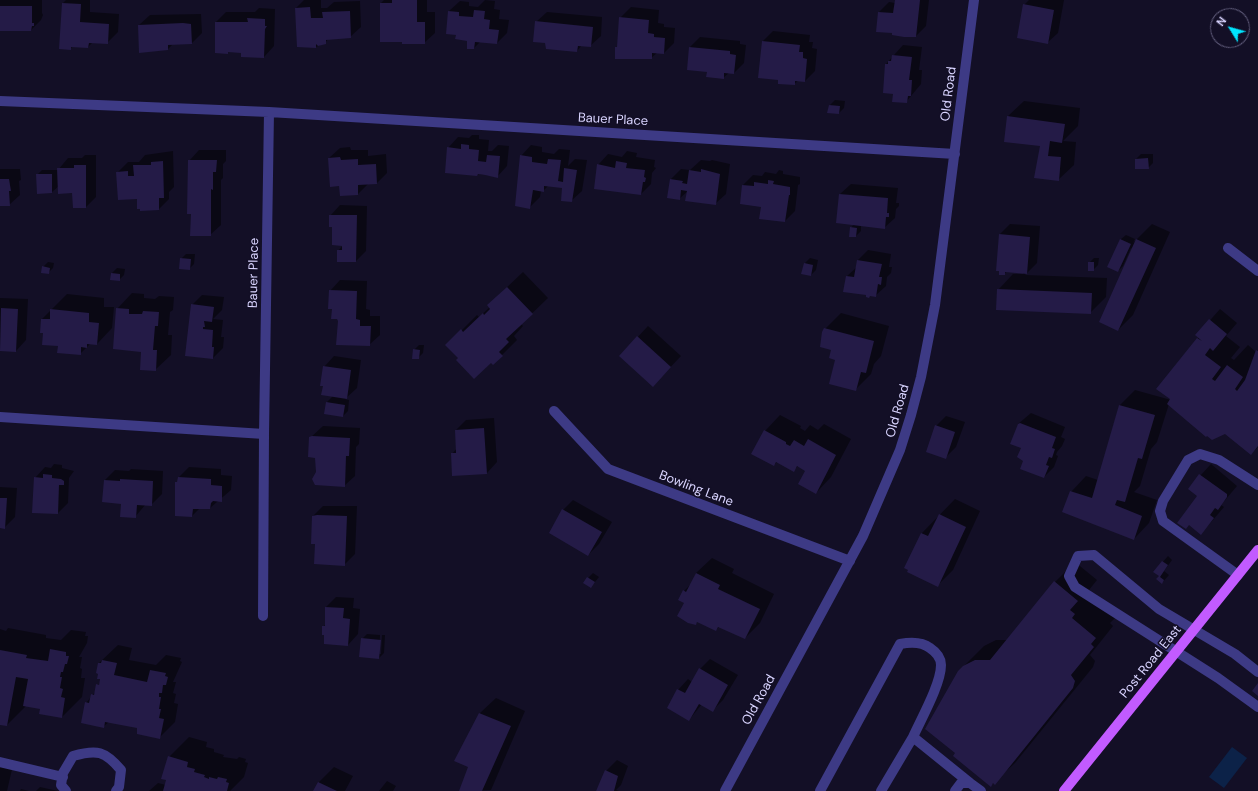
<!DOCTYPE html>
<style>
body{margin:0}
#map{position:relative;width:1258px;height:791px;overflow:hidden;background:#130f26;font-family:"DM Sans",sans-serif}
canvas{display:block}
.north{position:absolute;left:1210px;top:8px;width:40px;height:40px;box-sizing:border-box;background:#130f26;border:1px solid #625e7d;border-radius:50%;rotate:307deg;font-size:11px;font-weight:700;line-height:16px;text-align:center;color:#d9d4ff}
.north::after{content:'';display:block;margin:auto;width:14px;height:18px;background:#00e5ff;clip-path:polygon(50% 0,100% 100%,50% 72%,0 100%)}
</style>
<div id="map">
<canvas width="1258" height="791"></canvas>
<div class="north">N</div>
</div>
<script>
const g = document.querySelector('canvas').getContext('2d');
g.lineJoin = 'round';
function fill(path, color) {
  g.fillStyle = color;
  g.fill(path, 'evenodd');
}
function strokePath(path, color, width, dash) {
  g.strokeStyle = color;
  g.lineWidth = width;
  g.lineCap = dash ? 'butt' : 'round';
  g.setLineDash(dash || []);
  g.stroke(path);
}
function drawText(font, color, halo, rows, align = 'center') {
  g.font = font + ' "DM Sans",sans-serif';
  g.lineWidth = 3;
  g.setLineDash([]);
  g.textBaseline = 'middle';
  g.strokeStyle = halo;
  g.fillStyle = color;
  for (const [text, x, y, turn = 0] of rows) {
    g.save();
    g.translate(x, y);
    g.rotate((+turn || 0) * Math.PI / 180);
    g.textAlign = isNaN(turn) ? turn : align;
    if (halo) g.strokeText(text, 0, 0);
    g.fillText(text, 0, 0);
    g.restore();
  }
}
fill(new Path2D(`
 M1232,747L1247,758L1224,788L1209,777Z`), '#0c2248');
fill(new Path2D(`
 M0,0H42V13L43,15L41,20L31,30H0Z
 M66,0H90V12L119,14L118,32L107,43L93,42L88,47L73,46L70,49L60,48L63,3Z
 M304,0H321V8H327L334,2L360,1L361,27L350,37L329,38L325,43L316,47L296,8Z
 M384,0H427V12H435V33L424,43L402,41H381V3Z
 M485,0L495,1L494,9L500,10L499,19L509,20L507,33L497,43L481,41L474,48L468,40L457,34L449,11L460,1L469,2V6L478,7Z
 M896,0H929L926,26L916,36L893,32L879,12L889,2L895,3Z
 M1029,0H1064L1058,33L1047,43L1024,5Z
 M631,7L659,10L658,23L664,24V27L675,28L674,43L664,53H657L651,58L616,48L618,45L620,18Z
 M259,8L275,9L274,46L264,57L242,52L229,51L227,53L216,52V22L226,12H255Z
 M547,12L602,17L601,36L590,46L582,45L577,51L536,22Z
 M201,14L202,33L192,43L173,44L168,49L139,25L150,15Z
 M773,31L810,35L809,42H813L812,48L817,49L815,71L805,81H798L794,84L779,79L763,41Z
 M700,37L740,41V44L746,45L744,63L734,73H729L723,78L708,71L688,69L690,47Z
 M903,45L922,47L919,70H922L921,84L906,102L894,93L886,64Z
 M835,100L845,101L844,108L839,113L828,112L830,105Z
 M1024,101L1080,108L1078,126L1063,141L1076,142L1074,165L1058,180L1041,145L1008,116Z
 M472,135H479V139L489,140L488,151H492L498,145L509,146L507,166L497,177L479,174L477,175L448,148L458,137L469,138Z
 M531,145L542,147V152L554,154L559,149L570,150L568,166L575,159L587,160L582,191L571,201L563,187L548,186L543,191H541L540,197L530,207L521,156Z
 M350,147L351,150H368V156L386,154L387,173L377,183L368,184L358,194L341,195L340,185L329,158L340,148Z
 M199,150H226V161L223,164V178L221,180V225L210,235L192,213L189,161Z
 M173,151L174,187L169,192V199L159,209L138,198L118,172L128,162H139L145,155Z
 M627,151L637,153L636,157L655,160L654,167L656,168L652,173L651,184L641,194L598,165L608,154L622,157Z
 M1141,154H1153V163L1148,168L1136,159Z
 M85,155H96V197L86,207L73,192L59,186L52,192L37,175L42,170H58L68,158H82Z
 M701,160L710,161L712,160L730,164L726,194L715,204L688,191L679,199L671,179L681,169L690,170Z
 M0,169H20L21,180L19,181L20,195L9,205H0Z
 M779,170L783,171V174L800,177V184L798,185L795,211L785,221L762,206L743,185L753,175L762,176L765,172L776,174Z
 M851,184L898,188L896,203H899V206L896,209L895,218L884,228L861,225V231L856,236L851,228L854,224L840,194Z
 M340,205L367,206L366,251L356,261L338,251L343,245L333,226L330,216Z
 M1010,224L1040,226L1037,263L1025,275L1107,278L1106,297L1091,312L998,290L1013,274H1023V273L1007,271L1004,274L1000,234Z
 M1152,224L1170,232L1133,315L1118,330L1133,249L1131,248L1123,266L1118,271L1121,239L1126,235L1135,239L1133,243Z
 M868,250L891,254L889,267H892L891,273L887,277L886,286L875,296L868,294L847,276L857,267L858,260Z
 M186,254H195L194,264L189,269L181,259Z
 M810,258L818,260L816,270L811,275L805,263Z
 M1094,258H1099L1098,265L1093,270L1089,263Z
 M48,262L54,263L53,268L48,273L43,267Z
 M117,268L125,269L124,275L119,280L112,273Z
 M523,272L548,298L521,324L523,326L514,336L517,340L502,355L491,362L460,358L447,345L477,315L479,317L490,307L504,290Z
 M340,280L367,281L366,309L370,310V316H380V335L369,345L339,321L333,308L330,291Z
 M132,293L144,294V298L155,299L159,296L174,297L173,310L170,312L168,335H172L171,355L155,370L117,309Z
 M67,294L104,298V307H114L112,328L97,344L91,343L80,354L59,345L44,333L42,319Z
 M202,295L224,297L222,310L213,319L223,320L221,337H224L223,348L213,358L192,305Z
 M0,298L28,299L26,340L16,351L0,350Z
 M1220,309L1237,323L1226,336L1240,347L1231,358L1234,360L1248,345L1256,352L1258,350V447L1251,454L1225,433L1169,404L1157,442L1151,449L1140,486L1134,492L1157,500L1149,523L1134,539L1071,492L1086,476L1098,480L1119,406L1135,390L1171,400L1172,399L1158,389L1199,337L1197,335Z
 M841,313L889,326L881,356L874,364L871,374L856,389L836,359L825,329Z
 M648,326L681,356L663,375L620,356Z
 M419,345H424L423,353L418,358L414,350Z
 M334,356L361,360L357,388L345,399L349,400L348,411L343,416L327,402L333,396L324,367Z
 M1031,413L1065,427L1061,437L1065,439L1062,446L1057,452L1056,455L1058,456L1054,467L1044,477L1024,461L1018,424Z
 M780,415L801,426L800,428L805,431L810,425L818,430L824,424L851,439L831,477L816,493L807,470L798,466L794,470L777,462L774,465L765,431Z
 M946,416L965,422L956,447L946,457L936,426Z
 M494,418L497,462L487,473L452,454L457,448L456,430L466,420Z
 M323,426L360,428L359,444L356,447L355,476L344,486L317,472L316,458L310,438Z
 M54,464L62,465V468L74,471L69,478L68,503L58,513L35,478L45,467L51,468Z
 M1211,464L1237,486L1221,505L1224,507L1201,534L1199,496L1189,488Z
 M189,467L221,469V475L232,476L231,490L210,508H200L192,516L179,477Z
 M131,469L163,471L162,494L151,505L146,504L135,517L105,480L115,470L129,471Z
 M0,487L17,488L15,517L4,528L0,527Z
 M955,499L980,511L953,570L938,585L906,568L922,533Z
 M573,500L612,522L599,544L588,555L563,510Z
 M323,506H357L355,554L345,564L316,543L313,516Z
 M1168,556L1172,560L1164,571L1169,575L1162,583L1157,579L1160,576L1154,572Z
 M712,558L734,569L732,573L774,594L760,623L745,638L720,626L716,630L698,621L696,624L684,591L692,583L696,573Z
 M1075,562L1097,580L1089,590L1115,618L1110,623L1113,626L1090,655L1095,661L1093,667L1015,763L991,785L957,753L963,667L984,646L996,640H1007L1055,582Z
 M593,573L599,577L591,587L588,578Z
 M336,597L354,598L353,608L360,609L358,634L348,645L323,627L327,623L326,607Z
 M8,628L46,635V638L61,640L71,630L86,632L85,636H88L87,643L79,657H82L80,668L82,669L81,678H85L82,697L62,717L41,708L26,706L7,725L0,724V629L6,631Z
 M367,634L380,635L379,654H381L382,635H385L384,653L379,658L362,639Z
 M118,645L132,648L129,660L156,665L166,655L181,658L180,661L182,662L173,682H176L173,693L176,694L174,703L178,704L175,722L159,738L138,727L109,722L104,726L86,703L96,691L100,682L99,663Z
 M710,659L738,675L723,700L713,710L702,704L689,720L678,690L688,679L692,682L700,669Z
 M496,698L525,711L491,790L460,791L470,766L455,760L480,713Z
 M189,737L207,742L206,747L214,749V752L224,755L223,757L237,759L239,757L246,759L245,762L248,763L244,777L230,791H149L158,783L166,785L169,757Z
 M617,760L628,766L621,785L616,790L619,791H596L606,771Z
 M0,762L13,765L7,791H0Z
 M334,767L353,776L345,791H315L319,782Z
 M387,781L396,786L393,791H379Z
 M40,787L58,791H36Z
 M21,789L29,791H20Z`), '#0007');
fill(new Path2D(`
 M392,0H417V22H425V44H402V42H380V3H392Z
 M895,0H920L916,37H904L892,35V33L876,32L878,12L893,13Z
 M62,3L81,4L80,22L109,24L108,44L89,43L88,48L71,47V50L59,49Z
 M1023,4L1054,10L1048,44L1017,38Z
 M0,6H32V23H34V26H32L31,31H0Z
 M310,7L311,18H323L322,12L350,11L351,38L326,40V44L318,46L316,44V48L297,47L295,8Z
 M474,10L485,11L484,19L490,20L489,29L499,30L497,44L475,42L474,49H467V41L455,39L456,35L446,34L448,11L459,12V16L473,17Z
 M619,17L649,20L648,33L654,34V37L665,38L664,54L652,53V59H615V47H617Z
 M247,18L265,19V26H267L265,29L264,58L241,57V53L228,52V54L215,53V22H248Z
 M535,21L593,27L591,47L578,46L577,52L546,49L545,43L533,42Z
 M183,23L191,24L192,44L168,45V50L139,53L138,25Z
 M762,41L800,45L799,52H803V58L807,59L805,82L795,81V85L778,84V80L758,78Z
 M689,47L730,51V54L736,55L734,74L724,73V79L706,77L707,72L687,70Z
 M892,55L912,57L909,80H912L911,96H908L907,103L892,102L893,94L883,93L885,64H888V61H891Z
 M829,105L840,106L839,114L827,113Z
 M1007,116L1065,124L1062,143L1050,141L1048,156L1061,157L1059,181L1034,178L1040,146L1004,142Z
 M461,144L469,145V149L479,150L478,161L486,162L487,155L500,156L498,178L485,175L478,174L477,176L445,173L447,147L461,149Z
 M520,155L532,157V162L547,164L548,159L561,160L558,181L563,182L564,168L577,170L572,202L561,201L562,188L544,186V192L533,190L530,209L515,206Z
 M340,157L341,160L358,159V165L376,164L377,184L358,185V195L340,196L339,186L330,187L328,158Z
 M1148,158L1149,169H1135V159Z
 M188,160H217L216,172H213V190L211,189V236H190L191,214H187Z
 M163,161L164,198H159V210L140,211V209H137V199L118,200L116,172L128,171V176H134L133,165H151V162Z
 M616,161L627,163L626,168L645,170L644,177L646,178L645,182H643L641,195L594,189L597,164L615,168Z
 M74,165H86V208H73L72,193L58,194L57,168H74Z
 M701,169L720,174L716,205L685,201L687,191L681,190L680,200L667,198L670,179L683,181L682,183L687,184L689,170L701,172Z
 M36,174H52V193L37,194Z
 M0,179H9L11,191H9L10,206H0Z
 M768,180L774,181L773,184L790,187V195H789L785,222L759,219L761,207L740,204L742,185L754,186V182L768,184Z
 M839,194L888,198L887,213H889V217H886L885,229L836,223Z
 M329,215H357L356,262H337V250H342V246L332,245V227H329Z
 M850,227L857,228L856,237H849Z
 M999,234L1030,237L1027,274L1005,272V275H999V271H996Z
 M1120,239L1131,244L1118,272L1107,267Z
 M1136,239L1156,248L1118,331L1099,322Z
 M180,258L191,259L190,270L179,269Z
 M857,260L882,264L879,277H882L881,285L878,284L876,297L870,296L869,298L866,297V295L843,292L846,276L854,277Z
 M1088,262H1094V271H1088Z
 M804,263L813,265L811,276L801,274Z
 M42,266L50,268L49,274L41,273Z
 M111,273L120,274V281L110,280Z
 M507,287L533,314L506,339L509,342L499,352L503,356L493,365L491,363L474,379L456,360L458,358L445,345L461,329L463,332L483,313L484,315L490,309L487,305Z
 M997,289L1092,293L1091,314L996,310Z
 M329,290L357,291L356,319L360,320V326H371L370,346L336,345L338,321L337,319H331L332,309H328Z
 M191,304L214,307L212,322L204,321L205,327H203V329L213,330L212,347H214L213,359L185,356Z
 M1,308L18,309L16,352L0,351Z
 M116,308L129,309V314H142L143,311L159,312L158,326H155L153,350H157L156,371L140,370L141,352L113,349Z
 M50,309L89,313V322L99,323L97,345L87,344V348L81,347V355L57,353L58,346L42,345L43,333H40L41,319H50Z
 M1209,319L1227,334L1213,351L1210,348L1205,355L1221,367L1212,379L1215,381L1227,365L1243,377L1235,389L1237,391L1245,380L1256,350L1258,351V446L1251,455L1225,434L1212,440L1207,436L1206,437L1167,404L1170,399L1156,389L1197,338L1202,341L1195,335Z
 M824,328L874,341L866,373L861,372L856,391L829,384L835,360L829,358L831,350L820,347L822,332Z
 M637,336L671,367L653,387L619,356Z
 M413,349L420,350L419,359H412Z
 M323,366L351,370L347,399L321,395L323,386H320Z
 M326,402L345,405L343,417L324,414Z
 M1119,405L1155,415L1142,459L1138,458L1125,502L1117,500L1115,505L1142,516L1134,540L1062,512L1070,491L1092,498Z
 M1020,423L1056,437L1052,448L1055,449L1052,458L1049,457L1046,465L1049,466L1044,478L1020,469L1023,461L1017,457L1021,448L1010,444L1018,424Z
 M935,425L955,432L946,459L926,452Z
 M484,428L487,474L452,476L451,453H456L455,430Z
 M764,430L786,442V444L790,446L794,440L804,446L808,439L836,455L816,494L798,484L805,471L797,466L794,472L776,462L774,466L751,454Z
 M312,436L350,438L349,456H346L345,487L315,485L312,479L316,472L315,458L308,457L309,437Z
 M43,474L52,475V478L61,479L64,481V485H59L58,514L32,513L34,477L43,478Z
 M1199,474L1227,494V497L1218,510L1215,508L1210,515L1214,518L1201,535L1189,525L1186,529L1177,523L1197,496L1188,489Z
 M178,477L211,479V485L222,486V502L213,501L211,503L210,509H193L192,517L175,516V482H177Z
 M120,479L153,481L152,506L137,505L136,518L120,517L121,504L102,502L104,480L120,481Z
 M0,498H7L5,529L0,528Z
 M562,509L602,532L588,556L549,533Z
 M939,514L966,527L938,587L907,572L908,570L904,568L921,533L928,536Z
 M317,515L347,516L345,566L314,564L315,544H311L312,516Z
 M1162,561L1168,565L1160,577L1164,580L1162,584L1156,579L1159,576L1153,572Z
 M696,573L720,585L718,589L760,609L745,639L718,627L716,631L697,622L696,625L688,623L677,616L684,603L678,600L683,590L686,592Z
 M587,577L595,582L591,588L583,583Z
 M1054,581L1078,601L1070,610L1075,614L1072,618L1096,638L1091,644L1094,647L1071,675L1075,681L1073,688L995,785L993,783L991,787L953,756L955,753L925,729L958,671L963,666L975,660H990Z
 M325,607L344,608L343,618L350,619L348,646L324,644V635H322V626H325Z
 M361,638L381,640L379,659L359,657Z
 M50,649L66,652V656H69L67,664H65L63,672H61L60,677H62L60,688L63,689L61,697L65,698L62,718L39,714L40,709L23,706L28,679L16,677L7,726L0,725V650L27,655L26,658L48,661Z
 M102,660L117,663L114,675L147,682L150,670L166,673L165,676L168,677L166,685H163L162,693H159V697H161L159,709H161L159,718L164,719L160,739L137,734V728L105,722L104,728L81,723L85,702L89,703L91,694L94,695L96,684L99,685L100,679H97L98,674L96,673L98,663H101Z
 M699,668L728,685L713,712L699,704L689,721L667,708L677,689L685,693Z
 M1258,683V696L1252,691Z
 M479,713L511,726L482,791H459L468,767L454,761Z
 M168,756L188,762L187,767L195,769L194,772L205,775L204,777L209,779V777L217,779L218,777L227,779L226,782L229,783L227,791H163L166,780L161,779Z
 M605,770L618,776L614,791H596Z
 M318,782L337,791H313Z`), '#241b47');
strokePath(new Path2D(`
 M0,101L269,112L955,154
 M1228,248L1258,271
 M554,411L608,469L850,561
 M0,417L264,434
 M1238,575L1163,521L1160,511L1163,501L1188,460L1200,454L1219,460L1258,485
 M263,616L264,434L269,112
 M1258,672L1235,654L1159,609L1094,555L1078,556L1069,576L1075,587L1218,678L1258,707
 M0,762L63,777
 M66,791L61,785L63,773L73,756C97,749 105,751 121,770L119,787L116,791
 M725,791L863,536L900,450L911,415L921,377L935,305L974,0
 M820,791L900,644C910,642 921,641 930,648C936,652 941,657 941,665C941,684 921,719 913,737
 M881,791L913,737L970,783
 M955,791L961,783H970L981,791`), '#3d3a85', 10);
strokePath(new Path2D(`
 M1064,791L1258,550`), '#c25bff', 10);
drawText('13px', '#d9d4ff', '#130f26', [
 ["Old Road",949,94,-83],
 ["Bauer Place",613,120,3],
 ["Bauer Place",254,273,-89],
 ["Old Road",898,411,-74],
 ["Bowling Lane",696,489,21],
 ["Post Road East",1151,662,-51],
 ["Old Road",759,700,-61]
]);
</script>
